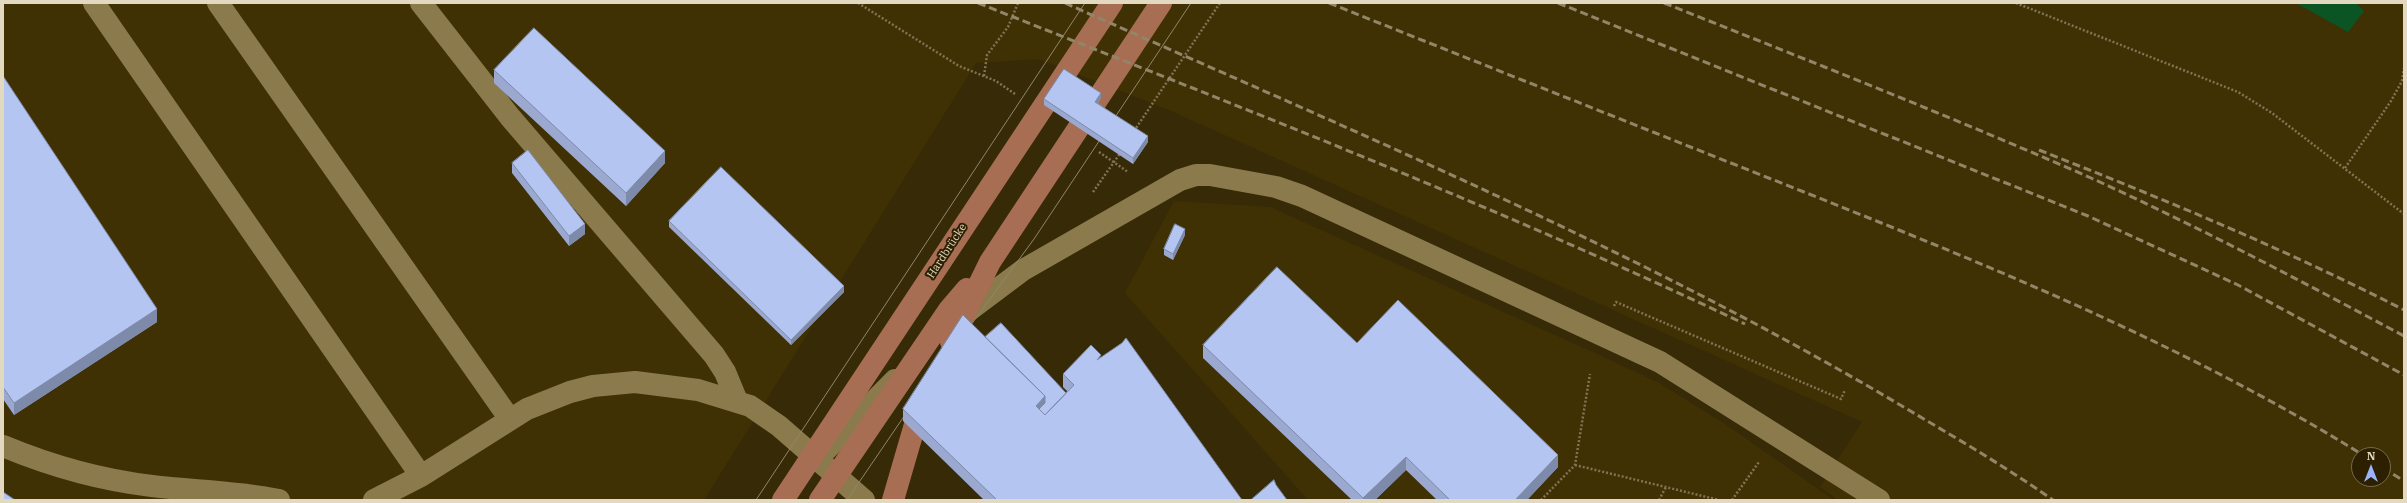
<!DOCTYPE html>
<meta charset="utf-8">
<style>
body{margin:0}
#map{position:relative;width:2407px;height:503px;overflow:hidden;background:#372a06;font-family:"IBM Plex Serif",serif}
canvas{display:block}
.frame{position:absolute;inset:0;border:4px solid #e3d9c1;pointer-events:none}
.north{position:absolute;left:2351px;top:447px;width:40px;height:40px;box-sizing:border-box;background:#2c2000;border:1px solid #756a4d;border-radius:50%;rotate:0deg;font-size:11px;font-weight:700;line-height:16px;text-align:center;color:#e3d9c1}
.north::after{content:'';display:block;margin:auto;width:14px;height:18px;background:#9bb4fd;clip-path:polygon(50% 0,100% 100%,50% 72%,0 100%)}
</style>
<div id="map">
<canvas width="2407" height="503"></canvas>
<div class="frame"></div>
<div class="north">N</div>
</div>
<script>
const g = document.querySelector('canvas').getContext('2d');
g.lineJoin = 'round';
function fill(path, color) {
  g.fillStyle = color;
  g.fill(path, 'evenodd');
}
function strokePath(path, color, width, dash) {
  g.strokeStyle = color;
  g.lineWidth = width;
  g.lineCap = dash ? 'butt' : 'round';
  g.setLineDash(dash || []);
  g.stroke(path);
}
function drawText(font, color, halo, rows, align = 'center') {
  g.font = font + ' "IBM Plex Serif",serif';
  g.lineWidth = 4;
  g.setLineDash([]);
  g.textBaseline = 'middle';
  g.strokeStyle = halo;
  g.fillStyle = color;
  for (const [text, x, y, turn = 0] of rows) {
    g.save();
    g.translate(x, y);
    g.rotate((+turn || 0) * Math.PI / 180);
    g.textAlign = isNaN(turn) ? turn : align;
    if (halo) g.strokeText(text, 0, 0);
    g.fillText(text, 0, 0);
    g.restore();
  }
}
fill(new Path2D(`
 M3,3H2404V500H1838L1820,487L1862,422L1169,110L1039,59L976,63L704,500H3ZM2359,455H2383V479H2359Z
 M1174,201L1270,207L1597,354L1659,383L1725,424L1834,500H1308L1125,293Z`), '#403105');
fill(new Path2D(`
 M2296,3H2356L2364,11L2348,32Z`), '#0b5424');
strokePath(new Path2D(`
 M858,3L959,66L996,81L1015,94
 M2016,3L2238,92L2272,113L2404,214
 M984,76L987,55L1008,27L1018,3
 M1134,131L1220,3
 M1099,152L1128,172
 M2345,168L2391,101L2402,81L2404,68
 M1093,192L1121,152
 M1614,306L1616,302L1841,399L1845,390
 M1575,465L1719,500
 M1425,500H1426
 M1541,500L1575,465L1590,374
 M1659,500L1666,487
 M1732,500L1759,462`), '#807455', 2.5, [2, 2]);
strokePath(new Path2D(`
 M94,3L421,476
 M218,3L509,418
 M421,3L510,117L714,355L725,372L737,401
 M963,315L1023,270L1180,180L1196,175H1210L1276,187L1302,196L1660,362L1879,500
 M3,446C51,466 101,480 152,486C194,491 237,491 279,500
 M817,459L895,380
 M374,500L421,476L527,409L570,392L593,386L635,382L698,390L750,406L779,426L864,500`), '#8b7a4c', 22);
strokePath(new Path2D(`
 M951,342L990,262L1161,3
 M783,500L1112,3
 M820,500L949,310L967,289
 M893,500L916,421L924,404`), '#a76e54', 22);
strokePath(new Path2D(`
 M965,333L1034,239L1191,3
 M756,500L1085,3
 M847,500L909,409`), '#928669', 1);
strokePath(new Path2D(`
 M978,3C1235,105 1494,205 1745,324
 M1065,3C1350,130 1638,249 1907,409C1956,438 2006,467 2053,500
 M1329,3C1487,66 1645,129 1804,192C1995,268 2187,346 2363,455
 M1558,3L2088,216L2238,285L2404,375
 M1664,3C1807,60 1950,116 2091,178C2197,226 2301,281 2404,336
 M2039,150C2163,199 2285,249 2404,310
 M2383,468L2404,481`), '#928669', 3, [8, 4]);
fill(new Path2D(`
 M494,70L665,163L626,206L494,83Z
 M3,76L157,322L14,415L3,399Z
 M1101,98L1098,103L1148,142L1133,164L1044,105V99Z
 M512,163L585,234L569,246L512,173Z
 M669,221L844,292L791,345L669,227Z
 M1185,235L1173,260L1164,255V249Z
 M985,337L1066,393L1067,391L1063,387V374L1101,357L1242,500H984L903,421V409Z
 M1357,343L1558,467L1527,500H1437L1406,470L1375,500H1352L1203,358V345Z`), '#9ba9d0');
fill(new Path2D(`
 M1101,93V98L1095,107V102Z
 M1148,136V142L1133,164V158Z
 M665,151V163L626,206V193Z
 M585,224V234L569,246V236Z
 M1185,229V235L1173,260V254Z
 M844,286V292L791,345V340Z
 M157,309V322L14,415V403Z
 M1045,396V408L1036,418V406Z
 M1558,455V467L1527,500H1515Z
 M1406,457V470L1375,500H1363V498Z`), '#7e8aa9');
const building = new Path2D(`
 M534,28L665,151L626,193L494,70Z
 M1064,69L1101,93L1095,102L1148,136L1133,158L1044,99Z
 M3,76L157,309L14,403L3,387Z
 M528,150L585,224L569,236L512,163Z
 M721,167L844,286L791,340L669,221Z
 M1175,224L1185,229L1173,254L1164,249Z
 M1277,267L1357,343L1398,300L1558,455L1515,500H1450L1406,457L1363,498L1203,345Z
 M963,315L1045,396L1036,406L1045,415L1074,385L1063,374L1091,345L1101,355L1097,360L1122,343L1126,338L1242,500H997L903,409Z
 M1001,323L1066,393L1045,415L1039,409L1045,403V396L985,337Z
 M1274,480L1276,485L1287,500H1251Z
 M3,492L15,500H3Z`);
fill(building, '#b4c5f2');
strokePath(building, '#7e8aa9', 1);
drawText('11px', '#e3d9c1', '#2c2000', [
 ["Hardbrücke",947,251,-57]
]);
</script>
